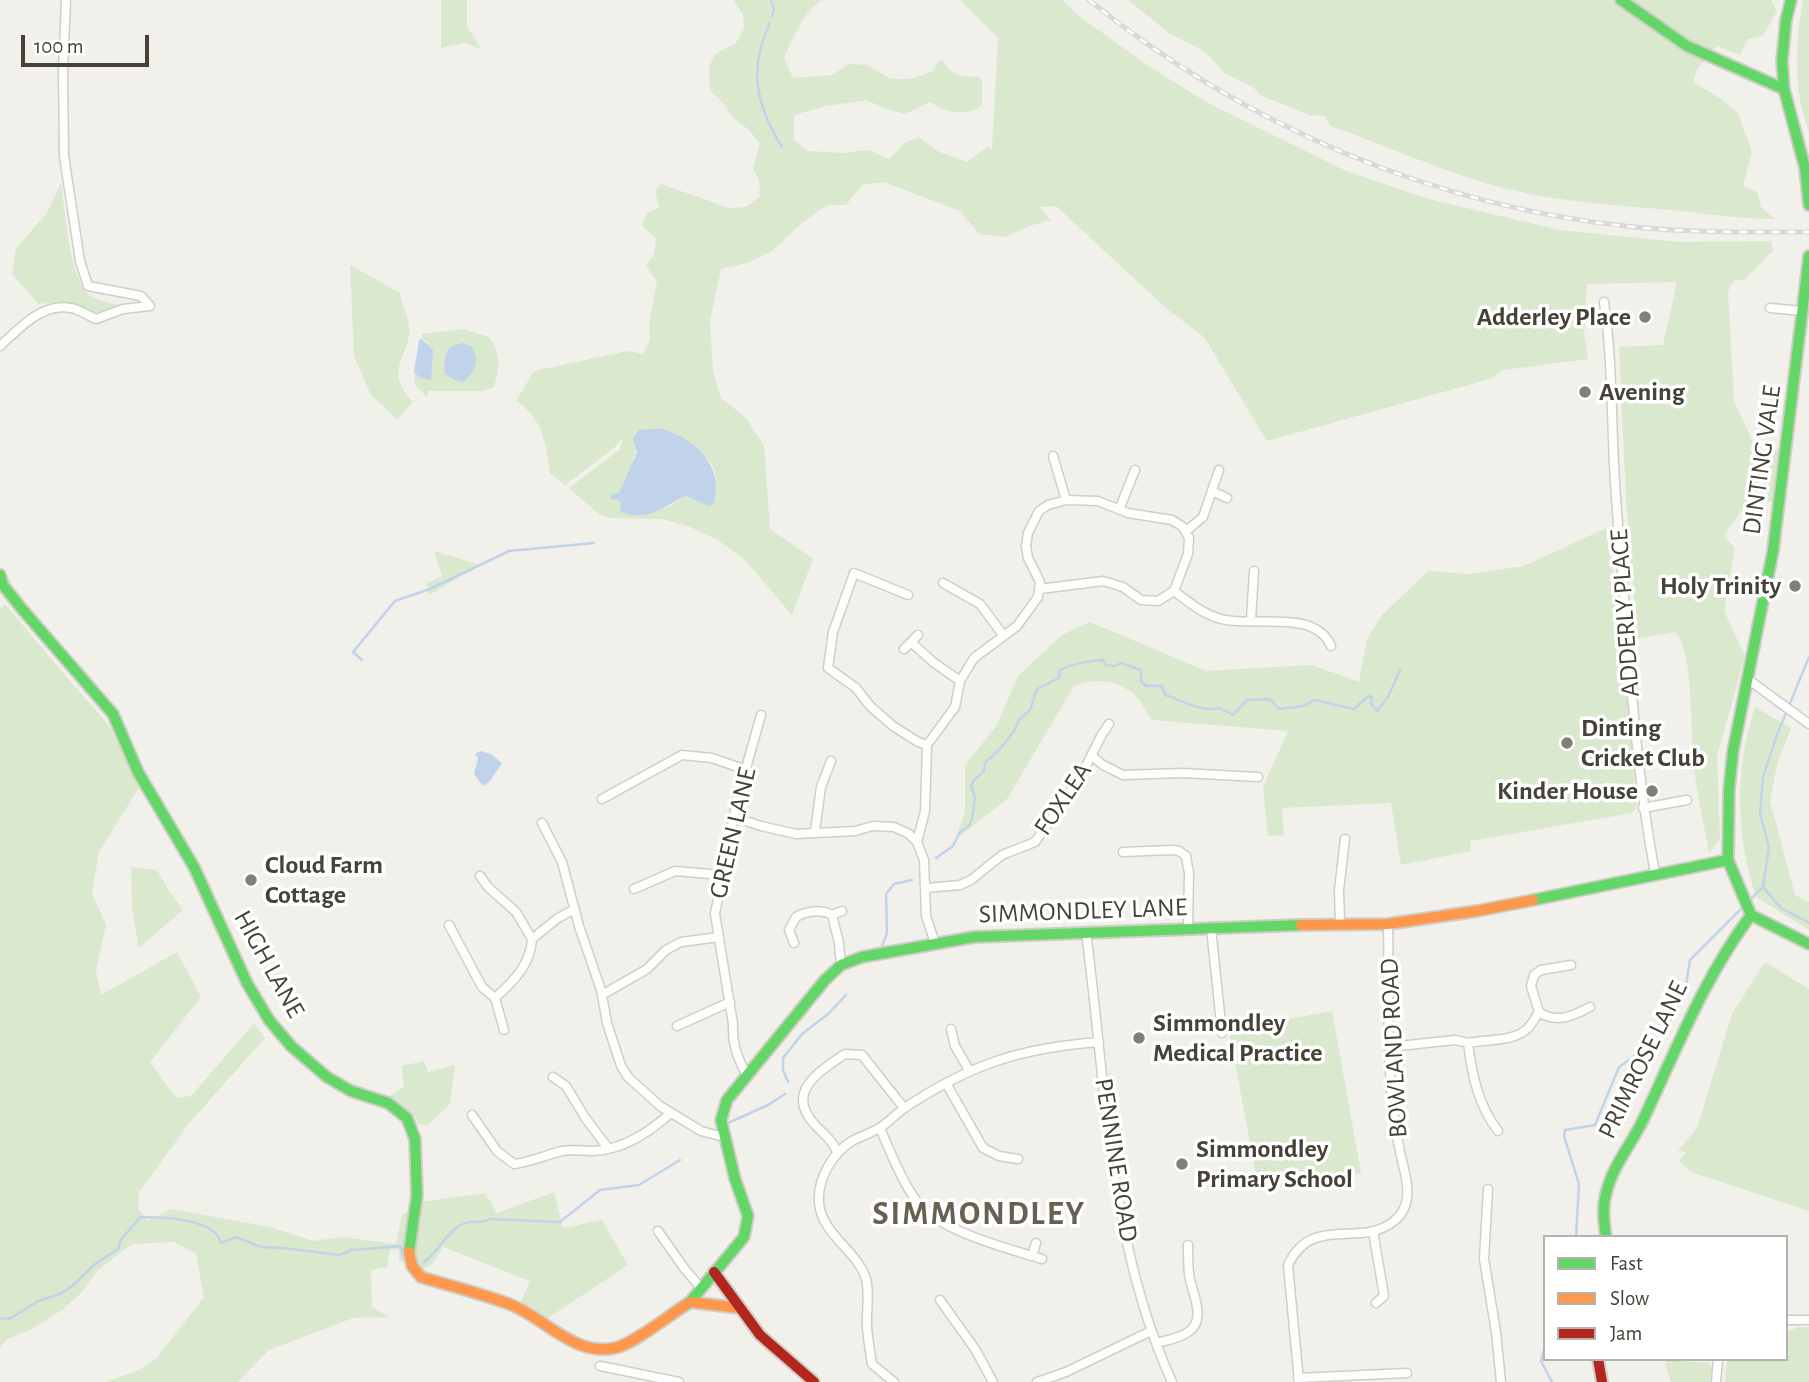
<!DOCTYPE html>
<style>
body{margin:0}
#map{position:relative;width:1809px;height:1382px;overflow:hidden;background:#f1f0eb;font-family:"Alegreya Sans",sans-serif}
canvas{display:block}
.legend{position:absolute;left:1543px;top:1235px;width:245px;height:126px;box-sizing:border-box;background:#fff;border:2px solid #b5b3af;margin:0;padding:9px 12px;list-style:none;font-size:21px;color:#464238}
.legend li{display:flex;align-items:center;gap:14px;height:35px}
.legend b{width:35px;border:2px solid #b5b3af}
.scale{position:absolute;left:21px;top:35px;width:128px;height:32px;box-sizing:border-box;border:4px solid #464238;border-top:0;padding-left:9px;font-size:21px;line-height:24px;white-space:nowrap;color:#464238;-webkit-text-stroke:5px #fff;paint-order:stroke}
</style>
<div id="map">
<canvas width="1809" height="1382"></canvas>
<ul class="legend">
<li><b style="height:9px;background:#63d668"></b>Fast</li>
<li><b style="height:9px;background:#ff974d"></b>Slow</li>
<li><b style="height:9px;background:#b3261e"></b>Jam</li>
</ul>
<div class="scale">100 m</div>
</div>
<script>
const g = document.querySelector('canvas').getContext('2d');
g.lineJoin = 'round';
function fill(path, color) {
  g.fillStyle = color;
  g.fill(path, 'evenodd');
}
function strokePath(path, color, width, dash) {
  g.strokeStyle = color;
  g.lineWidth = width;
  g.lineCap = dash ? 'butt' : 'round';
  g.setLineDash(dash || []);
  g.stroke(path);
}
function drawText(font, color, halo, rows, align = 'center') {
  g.font = font + ' "Alegreya Sans",sans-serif';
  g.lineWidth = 7;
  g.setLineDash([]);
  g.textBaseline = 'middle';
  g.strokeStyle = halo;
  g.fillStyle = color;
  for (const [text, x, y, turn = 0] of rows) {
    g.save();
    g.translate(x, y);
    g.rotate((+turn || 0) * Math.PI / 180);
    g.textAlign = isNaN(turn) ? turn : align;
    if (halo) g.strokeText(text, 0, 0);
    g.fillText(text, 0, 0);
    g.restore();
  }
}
fill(new Path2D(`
 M441,0H467V26L482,50L465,43L441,48Z
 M733,0H821C804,12 792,39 784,58L793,78L832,75L849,64L867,65L891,79H909L932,72L938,61L942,60C952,74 959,79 977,76L982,80V105C966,118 945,112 930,102L905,114L885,109L867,100L826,106L794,115V140L808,151L844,153L868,150L889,159L905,143L918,137L939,152L967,162L988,146L992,149L998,38L960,0H1062L1079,16L1150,67L1208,103L1344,170L1428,199L1560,230L1678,242L1771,241L1773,251L1744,280H1735L1728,291L1734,401L1757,451L1782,449L1775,502L1750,499L1724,536L1735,548L1724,611L1745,656L1717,756L1720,839L1709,853C1704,824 1697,796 1694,767C1690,736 1695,653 1675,632L1637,639L1626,498L1619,347L1663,345L1677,282L1587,284L1584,334L1588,359L1503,370L1490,379L1267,441L1204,337L1167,309L1056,206L1039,207L1051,220L1029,226L1005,237L979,234L960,211L884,182L862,185L846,205H827L802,223L772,251L747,263L721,269L710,321L713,372L721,398L746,418L764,446L770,529L813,559L792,615L746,561L718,540L688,526L661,519L611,518L599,514L569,488L620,449L623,437L614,448L565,485L550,473C546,444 543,418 516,401L534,371L627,351L643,354L650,340L649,323L657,282L646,266L654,254L656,238L642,226L647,213L659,208L655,191L661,184L729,208L746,207L760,196L759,180L753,169L760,143L748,129L733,118L726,106L710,90L709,67L715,54L736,43L744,28L743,14ZM644,429C652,433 658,428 666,430C679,433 710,456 714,469C717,477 716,488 716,497L708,506L687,496L666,508L621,503L618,500Z
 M1128,0H1771L1777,11L1763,36L1748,39L1740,55L1717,46L1697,69L1693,82L1721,99L1738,113L1752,152L1743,186L1757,192L1761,207L1775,219C1736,219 1697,212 1659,209C1597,204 1535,199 1475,180C1426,164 1379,143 1330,126L1325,116L1309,115L1260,95L1253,87L1226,74L1204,51L1170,34Z
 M1803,0H1809V132C1793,90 1795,44 1803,0Z
 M61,183C65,208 70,287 92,297C101,302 114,303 124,306L93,313L65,302L38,304L12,274L16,248L47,213Z
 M350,265L400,293C400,304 408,314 409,325C412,358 381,367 413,402L397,419L371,395L354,356Z
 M463,329L489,337C501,354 500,368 494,387L483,391H428L427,397L415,385L414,372L420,378L431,379L427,342L422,339V334Z
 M1606,528L1623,629L1637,807L1632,813L1470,841L1471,851L1401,865L1391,803L1282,808L1284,835L1268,836L1263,787L1288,731L1152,720C1146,712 1140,698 1133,693C1114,679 1094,678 1074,686L1007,799L955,840L965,812V765L997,725L1018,676L1062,635L1090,622L1206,671L1312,665L1359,682L1367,639L1382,615L1428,571L1469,574L1524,566Z
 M434,551L480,565L429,595L426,584L442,576Z
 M5,604L69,680L103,718L112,731L140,786L99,852L92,893L106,925L96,971L101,995L177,952L201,997L150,1062L176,1098L191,1096L254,1023L265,1038L190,1122L139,1192L138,1208L148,1221L171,1209L270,1227L314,1241L342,1237L396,1244L402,1214L409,1211L404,1262L399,1261V1250H390L387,1267L371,1270L372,1307L389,1317L353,1318L269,1350L238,1382H106L139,1370L156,1359L204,1297L196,1254L175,1242L132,1244L98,1270L82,1292L62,1310L30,1330L7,1339L0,1348V609Z
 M1755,707L1791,728L1777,764L1770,801L1795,895L1809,902V930L1756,897C1736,835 1734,770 1755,707Z
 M131,867L157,870L169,891L183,910L139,948L132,908Z
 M1765,962L1809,989V1211L1691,1172L1679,1161L1686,1152L1678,1151L1697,1128L1732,1014Z
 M1332,1011L1361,1173L1259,1191L1229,1030Z
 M424,1061L428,1072L455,1065L450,1104L428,1125L419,1124C414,1112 399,1104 387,1098L404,1086L402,1066Z
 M554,1192L563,1228L602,1220L628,1265L548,1318L521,1302L530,1281L443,1247L432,1265L420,1270L413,1255L421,1202L485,1193L497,1213Z
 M1798,1327H1809V1382H1725L1727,1359H1786V1337L1789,1331Z
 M1669,1360L1709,1363L1712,1368L1710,1382H1671L1665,1364Z`), '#dae8ce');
fill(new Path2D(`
 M422,339L433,350L431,380L420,378L414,372L419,340Z
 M463,343L472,347C480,363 475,370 464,382L455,380L445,374C444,357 444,346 463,343Z
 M640,429C649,431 658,427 667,430C699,442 725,469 713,505L708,506L686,496C663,506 647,524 620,511L621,503L618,500L610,499L611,494L619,493L637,452L633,438Z
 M480,751L491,754L502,763L490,781L483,786L474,774L478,758L475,754Z`), '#c1d3ea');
strokePath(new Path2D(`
 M771,0L774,9L772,16
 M770,23C748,69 756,105 782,147
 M428,590L509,551L594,543
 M1809,657L1777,735L1763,777L1760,814L1769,847L1763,887L1781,908L1809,923
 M362,660L353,652L395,601L427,590
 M936,858L953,846L960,832L968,827L972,819L975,797L971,786L974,780L984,771L985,762C995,756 1016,732 1019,720L1030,710L1037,689L1059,678L1060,670C1068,665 1093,660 1103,660L1106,665L1115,666L1121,663L1141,670V681L1146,686H1162L1165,695C1182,700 1202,713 1220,708L1233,715L1247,700L1270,699L1279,709L1303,706L1315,700L1354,709L1368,696L1372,697L1371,704L1377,711L1388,697L1400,670
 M1752,898L1763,887
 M881,949L887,933L886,894L894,884L912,880
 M788,1082L783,1070V1058L802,1034L828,1014L846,995
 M728,1123L768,1105L785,1094
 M1576,1237L1579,1184L1564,1136L1565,1130L1595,1125L1619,1067L1662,1036L1685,991L1690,960L1740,910
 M424,1262C438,1252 445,1235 459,1226C470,1219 480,1225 490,1219L560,1222L600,1190L639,1185L680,1160
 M0,1319L11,1318L38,1301L60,1294L72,1286L94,1265L118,1249L121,1240L140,1217C163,1217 215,1218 221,1243L236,1237L261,1247L283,1248L340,1255L352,1250L401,1246L403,1258
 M1545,1346L1541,1361L1552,1382`), '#c1d3ea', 2.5);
const street = new Path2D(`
 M1604,302C1613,362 1611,422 1615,482C1618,532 1623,581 1627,631C1633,712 1640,793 1655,873
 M1770,308L1803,311
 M0,346C19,329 42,302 71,308C79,309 88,316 96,319L123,309L150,306L141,296L88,286L80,261L64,156L63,71L66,0
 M1053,456L1066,500
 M1212,491L1227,498
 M1119,510L1135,470
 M1186,531L1203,517L1219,470
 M943,583L980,604L1003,635
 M1174,591C1189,602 1202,614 1221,619C1253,628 1315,608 1331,646
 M908,595L854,573L833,632L828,668L856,688L870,706L893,726L918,742L927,745
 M1251,620L1254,571
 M911,642L933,662L960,681
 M904,649L918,635
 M1749,680L1809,724
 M1092,756L1103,765L1123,775L1182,773L1258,777
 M602,799L682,755L712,758L746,770
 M1643,808L1687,800
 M734,817L761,826L796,834L855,831L873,826L894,827L909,834L917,842L924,860L926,916L935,943
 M542,823L562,862L579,926L601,990L607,1023L621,1066L628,1077L660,1106L701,1131L724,1137
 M815,831L821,787L831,761
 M917,842L925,811L927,745L955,707L960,681L974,658L1017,626L1038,597L1040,582L1028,558L1026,546L1028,533L1039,511L1048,505L1066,500L1098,501L1128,513L1172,520L1183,527L1189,538L1188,554L1174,591L1158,601L1141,600L1123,587L1103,581L1040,589
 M1123,852L1172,850L1179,851L1186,856L1189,873L1188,929
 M480,876L488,887L516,912L532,939
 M926,888L960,885L971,880L1002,855L1035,842L1081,776L1101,736L1109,724
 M634,889L675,871L722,875
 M832,915L842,911
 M1340,923L1339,890L1345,839
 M449,925L482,987L495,998
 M1211,928L1222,1033
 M1086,932C1106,1083 1108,1242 1172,1382
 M794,943L789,930L796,917C806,911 821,909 832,915L839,943L841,965
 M602,995L647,969L666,950L681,942L719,937
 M1539,1012L1531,986L1534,975L1541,970L1571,965
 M677,1026L730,1002
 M951,1029L955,1046L969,1070
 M504,1030L495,998C513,982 531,964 532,939L558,918L575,909
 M1468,1043C1487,1039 1516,1042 1529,1027C1533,1022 1536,1017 1539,1012C1556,1024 1573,1016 1590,1007
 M1389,1047L1455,1040L1468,1043C1472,1075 1478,1105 1498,1131
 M746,1074C737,1057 732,1043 733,1024L715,914L737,800L761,715
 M553,1077L566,1086L586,1119L608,1148
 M946,1083L983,1148L999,1156L1018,1159
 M472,1115L497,1151L514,1164C531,1162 545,1155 562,1151C572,1149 583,1151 594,1151C625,1149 649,1132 671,1113
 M880,1128C889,1149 900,1177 913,1196C935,1231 1004,1247 1042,1259
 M837,1152C832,1140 825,1135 816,1126C784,1093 818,1072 845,1054L862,1055L904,1108
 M1488,1189L1484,1259L1496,1332L1501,1382
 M658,1231L684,1268L701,1288
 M1373,1231L1384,1296L1376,1303
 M1032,1256L1036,1243
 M940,1300L975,1349L993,1382
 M1786,1320H1809
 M1156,1343C1166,1340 1179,1339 1188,1332C1208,1319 1191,1292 1189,1274C1188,1265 1188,1255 1188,1245
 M600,1366L679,1382
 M1298,1378L1407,1373
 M894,1382L872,1364C870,1352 868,1339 867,1327C866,1312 870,1294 866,1279C857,1250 822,1235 819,1203C817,1180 832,1153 852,1141C861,1136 872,1133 881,1127C890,1121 897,1113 906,1107C971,1064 1021,1048 1099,1042
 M1037,1382L1066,1372L1151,1331
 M1299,1382L1288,1265C1313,1213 1360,1249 1394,1221C1410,1209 1409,1190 1405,1173C1383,1092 1390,1007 1388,924
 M1716,1382L1718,1359`);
const fast = new Path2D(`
 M1621,0L1687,46L1784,89
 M1791,0L1786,20L1782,61L1784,89L1805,168L1809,205
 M0,575L3,585L22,609L113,714L138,772L194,867L247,983L269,1020L291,1046L327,1077L351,1091L388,1103L407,1118L415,1139L417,1195L409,1252
 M1533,900L1728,860
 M1751,915L1728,860L1729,790L1733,751L1773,551L1809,256
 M1751,915L1809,944
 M1606,1237C1604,1223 1602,1208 1606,1194C1612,1166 1632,1144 1644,1118C1677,1048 1704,978 1751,915
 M684,1306L690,1302L744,1237L748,1216L735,1179L721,1120L727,1100L825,980L841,965L862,957L974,937L1301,925`);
const slow = new Path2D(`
 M1301,925L1388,924L1477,911L1533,900
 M409,1252L412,1266L421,1277C450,1286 480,1293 509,1304C544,1317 574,1357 615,1348C633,1344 667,1317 684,1306
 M690,1302L739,1308`);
const jam = new Path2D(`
 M714,1272L760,1335L814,1382
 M1598,1359L1602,1382`);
strokePath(street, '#cfcec9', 11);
strokePath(fast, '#cfcdc3', 14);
strokePath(slow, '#cfcdc3', 14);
strokePath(jam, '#cfcdc3', 14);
strokePath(street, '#fdfdfc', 8);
strokePath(fast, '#63d668', 10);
strokePath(slow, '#ff974d', 10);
strokePath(jam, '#b3261e', 10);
const rail = new Path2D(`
 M1089,0C1245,126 1434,207 1634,227C1692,233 1751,232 1809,232`);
strokePath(rail, '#d9d9d8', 5);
strokePath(rail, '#fff', 2.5, [8]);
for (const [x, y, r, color] of [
 [1645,317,7,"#827f77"],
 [1585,392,7,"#827f77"],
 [1795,586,7,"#827f77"],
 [1567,743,7,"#827f77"],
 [1652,791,7,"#827f77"],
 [251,880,7,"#827f77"],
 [1139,1038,7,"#827f77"],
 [1182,1164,7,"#827f77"]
]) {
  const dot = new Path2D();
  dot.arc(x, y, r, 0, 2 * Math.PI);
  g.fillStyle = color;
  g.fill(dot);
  strokePath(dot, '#fff', 2.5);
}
drawText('bold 26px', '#464238', '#fff', [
 ["Adderley Place",1631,317,"right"],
 ["Avening",1599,392],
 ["Holy Trinity",1781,586,"right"],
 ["Dinting",1581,728],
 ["Cricket Club",1581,758],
 ["Kinder House",1638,791,"right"],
 ["Cloud Farm",265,865],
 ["Cottage",265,895],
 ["Simmondley",1153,1023],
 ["Medical Practice",1153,1053],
 ["Simmondley",1196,1149],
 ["Primary School",1196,1179]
], 'left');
drawText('26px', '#464238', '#fff', [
 ["DINTING VALE",1762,460,-82],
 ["ADDERLY PLACE",1625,613,-94],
 ["FOXLEA",1063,799,-56],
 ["GREEN LANE",733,833,-77],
 ["SIMMONDLEY LANE",1083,911,-2],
 ["HIGH LANE",269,964,61],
 ["BOWLAND ROAD",1394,1048,-93],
 ["PRIMROSE LANE",1643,1060,-64],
 ["PENNINE ROAD",1116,1160,81]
]);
g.letterSpacing = '2px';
drawText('bold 33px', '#676151', '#fff', [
 ["SIMMONDLEY",979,1214]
]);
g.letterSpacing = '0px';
</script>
